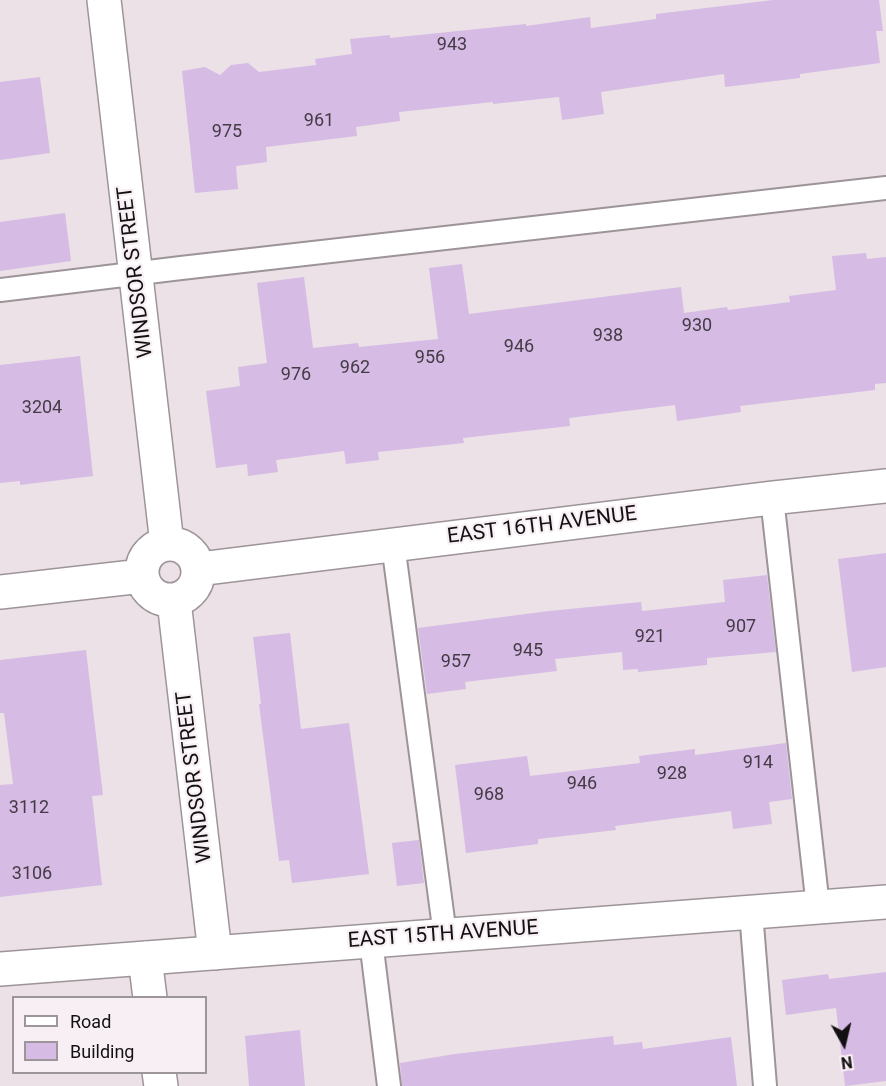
<!DOCTYPE html>
<style>
body{margin:0}
#map{position:relative;width:886px;height:1086px;overflow:hidden;background:#ebe1e7;font-family:Roboto,sans-serif}
canvas{display:block}
.legend{position:absolute;left:12px;top:996px;width:195px;height:78px;box-sizing:border-box;background:#f8eff4;border:2px solid #9c969a;margin:0;padding:8px 10px;list-style:none;font-size:18px;color:#131012}
.legend li{display:flex;align-items:center;gap:12px;height:30px}
.legend b{width:30px;border:2px solid #9c969a}
.north{position:absolute;left:814px;top:1014px;width:60px;height:60px;-webkit-text-stroke:4px #f8eff4;paint-order:stroke;rotate:172deg;font-size:16px;font-weight:700;line-height:24px;text-align:center;color:#131012}
.north::after{content:'';display:block;margin:auto;width:21px;height:27px;background:#131012;clip-path:polygon(50% 0,100% 100%,50% 72%,0 100%)}
</style>
<div id="map">
<canvas width="886" height="1086"></canvas>
<ul class="legend">
<li><b style="height:8px;background:#fff"></b>Road</li>
<li><b style="height:16px;background:#d6bbe4"></b>Building</li>
</ul>
<div class="north">N</div>
</div>
<script>
const g = document.querySelector('canvas').getContext('2d');
g.lineJoin = 'round';
function fill(path, color) {
  g.fillStyle = color;
  g.fill(path, 'evenodd');
}
function strokePath(path, color, width, dash) {
  g.strokeStyle = color;
  g.lineWidth = width;
  g.lineCap = dash ? 'butt' : 'round';
  g.setLineDash(dash || []);
  g.stroke(path);
}
function drawText(font, color, halo, rows, align = 'center') {
  g.font = font + ' Roboto,sans-serif';
  g.lineWidth = 4.5;
  g.setLineDash([]);
  g.textBaseline = 'middle';
  g.strokeStyle = halo;
  g.fillStyle = color;
  for (const [text, x, y, turn = 0] of rows) {
    g.save();
    g.translate(x, y);
    g.rotate((+turn || 0) * Math.PI / 180);
    g.textAlign = isNaN(turn) ? turn : align;
    if (halo) g.strokeText(text, 0, 0);
    g.fillText(text, 0, 0);
    g.restore();
  }
}
fill(new Path2D(`
 M773,0H879L883,31H876L880,63L800,74V78L725,87L724,74L601,92L604,114L562,120L559,97L493,104V102L399,112L400,121L356,127L357,136L266,147L267,162L236,166L238,189L195,193L182,71L205,67L220,75L231,65L248,63L259,72L316,65L315,59L352,54L350,39L390,35V38L526,24V26L590,17L591,28L656,19V14Z
 M40,77L50,153L0,160V82Z
 M65,213L71,261L0,271V222Z
 M866,253L867,259L886,257V383L875,384V390L740,406L741,412L677,421L675,405L569,418L570,426L463,438L464,443L378,452L379,460L346,464L344,451L276,460L278,472L248,476L247,464L216,468L206,391L240,386L238,367L267,363L257,283L304,277L313,348L358,343L359,347L438,339L429,268L462,264L469,314L681,287L684,313L727,307L728,310L790,302L789,296L836,290L832,256Z
 M80,356L93,476L20,485V481L0,483V365Z
 M886,553V667L852,672L838,559Z
 M767,575L776,652L707,658V665L638,672V669L623,670L622,652L555,659L557,671L465,682L466,689L427,694L418,628L549,611L641,602L642,611L725,602L723,580Z
 M290,633L301,729L349,723L369,874L292,883L289,860L279,861L259,704H261L253,637Z
 M86,650L103,795L92,796L102,885L0,897V785L13,784L4,713H0V660Z
 M786,743L792,799L769,802L772,824L733,829L731,811L615,826L616,830L538,839V844L466,853L455,765L527,756L530,776L640,763L639,756L695,749V755Z
 M419,840L424,883L397,886L392,843Z
 M886,972V1081L845,1086L836,1008L786,1015L782,980L828,974L829,979Z
 M300,1030L305,1086H249L245,1036Z
 M613,1036L614,1045L642,1042L643,1049L731,1037L737,1086H402L400,1063L455,1054Z`), '#d6bbe4');
const lane = new Path2D(`
 M0,290L181,268L886,188
 M772,498L818,907
 M393,544L445,935
 M751,912L765,1086
 M371,941L389,1086`);
const street = new Path2D(`
 M104,0L167,544
 M142 572a28 28 0 1 1 56 0a28 28 0 1 1-56 0Z
 M199,569L772,498L886,486
 M0,592L142,576
 M174,601L215,953
 M145,958L150,998
 M0,969L886,902
 M159,1072L161,1086`);
strokePath(lane, '#9d9499', 26);
strokePath(street, '#9d9499', 36);
strokePath(lane, '#fff', 22);
strokePath(street, '#fff', 33);
drawText('18px', '#443b46', null, [
 ["943",452,45],
 ["961",319,121],
 ["975",227,132],
 ["930",697,326],
 ["938",608,336],
 ["946",519,347],
 ["956",430,358],
 ["962",355,368],
 ["976",296,375],
 ["3204",42,408],
 ["907",741,627],
 ["921",650,637],
 ["945",528,651],
 ["957",456,662],
 ["914",758,763],
 ["928",672,774],
 ["946",582,784],
 ["968",489,795],
 ["3112",29,808],
 ["3106",32,874]
]);
drawText('21px', '#131012', '#f8eff4', [
 ["WINDSOR STREET",136,272,-97],
 ["EAST 16TH AVENUE",542,526,-7],
 ["WINDSOR STREET",195,777,-97],
 ["EAST 15TH AVENUE",443,935,-4]
]);
</script>
